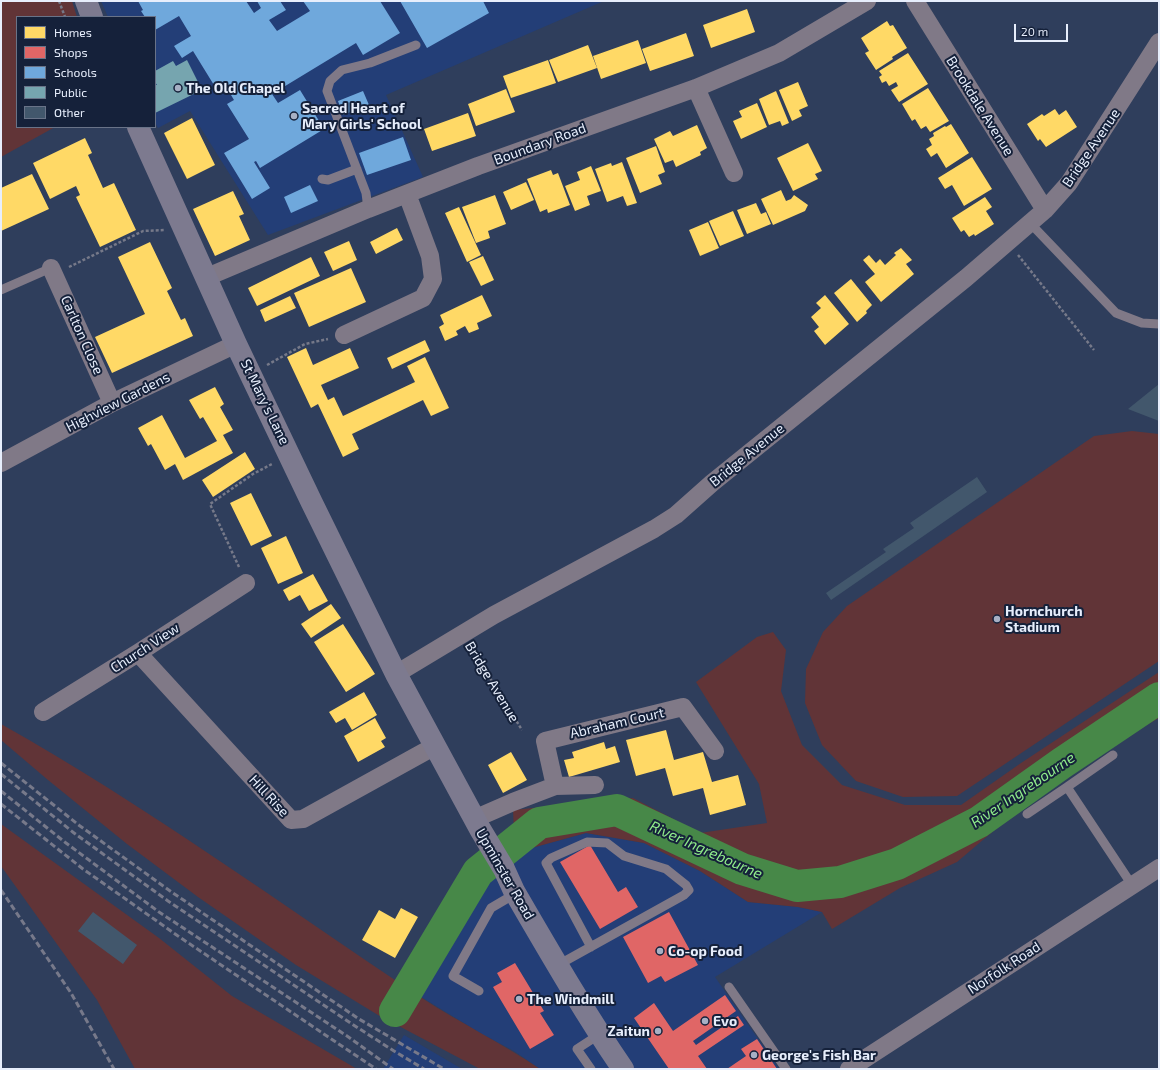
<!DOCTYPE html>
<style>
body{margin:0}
#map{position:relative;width:1160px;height:1070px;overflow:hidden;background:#2f3e5c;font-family:"Exo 2",sans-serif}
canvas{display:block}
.frame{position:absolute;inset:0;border:2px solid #e7eefc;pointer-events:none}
.legend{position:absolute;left:16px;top:16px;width:140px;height:112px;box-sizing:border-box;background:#15213a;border:1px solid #697388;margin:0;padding:5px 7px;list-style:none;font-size:12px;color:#e7eefc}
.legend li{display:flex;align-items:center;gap:8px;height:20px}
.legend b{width:20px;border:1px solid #697388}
.scale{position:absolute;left:1014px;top:24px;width:54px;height:18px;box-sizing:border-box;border:2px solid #e7eefc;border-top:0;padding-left:5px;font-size:12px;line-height:14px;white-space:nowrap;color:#e7eefc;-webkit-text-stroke:3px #15213a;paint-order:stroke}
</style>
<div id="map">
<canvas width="1160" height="1070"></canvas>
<div class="frame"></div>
<ul class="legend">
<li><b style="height:11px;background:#ffd966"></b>Homes</li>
<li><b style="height:11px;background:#e06666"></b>Shops</li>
<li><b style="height:11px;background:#6fa8dc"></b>Schools</li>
<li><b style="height:11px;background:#76a5af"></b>Public</li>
<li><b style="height:11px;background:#42576c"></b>Other</li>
</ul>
<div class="scale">20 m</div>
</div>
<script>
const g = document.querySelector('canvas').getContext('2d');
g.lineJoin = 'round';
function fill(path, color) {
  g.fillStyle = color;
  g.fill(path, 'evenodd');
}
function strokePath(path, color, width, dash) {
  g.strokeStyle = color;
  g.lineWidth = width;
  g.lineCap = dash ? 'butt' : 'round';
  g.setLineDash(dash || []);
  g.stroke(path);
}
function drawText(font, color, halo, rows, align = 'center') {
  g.font = font + ' "Exo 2",sans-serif';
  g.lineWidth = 4;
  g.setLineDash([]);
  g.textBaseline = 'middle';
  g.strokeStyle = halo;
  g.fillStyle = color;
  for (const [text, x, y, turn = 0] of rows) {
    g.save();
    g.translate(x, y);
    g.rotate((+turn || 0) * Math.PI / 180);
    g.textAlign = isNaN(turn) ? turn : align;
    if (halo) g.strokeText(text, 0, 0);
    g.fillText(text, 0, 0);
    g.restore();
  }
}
fill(new Path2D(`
 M101,1H604L386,95L423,177L268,235L190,111L158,128L155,122V17H108Z
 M586,833L644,843L700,871L748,902L798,907L822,912L715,977L779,1069H540L514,1051L480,1033L410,990L475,880L528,849Z
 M404,1035L462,1069H383Z`), '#233e77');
fill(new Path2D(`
 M1,1H72L77,17H17V127H55L1,157Z
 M1132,431L1159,434V661L957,796L903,797L856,781L822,745L805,703L806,669L823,632L847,606L1094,436Z
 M773,632L786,650L781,691L802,745L842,785L905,805H961L1021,763L1159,672V718L1134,732L1004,822L957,862L900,888L832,929L822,912L798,907L748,902L700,871L644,843L586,833L528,849L514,832L513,810L633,798L700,833L767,823L759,784L696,682L757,637Z
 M1,724C147,806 282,905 422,998C460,1023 502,1043 540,1069H480L378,1015L296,965L198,897L127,844L48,780L1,740Z
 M1,824L159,938L232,996L357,1069H135L97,1000L1,866Z`), '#613437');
fill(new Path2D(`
 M747,9L755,32L711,48L703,25Z
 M887,21L890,26L893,25L907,48L892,57L893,59L876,70L865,53L869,51L861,38Z
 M686,33L694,56L650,71L642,49Z
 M638,40L646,63L601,79L593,56Z
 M588,45L597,68L558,82L549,60Z
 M908,53L928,84L899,102L891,90L898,86L896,82L889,86L886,81L882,83L879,77L882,75L879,71Z
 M548,60L556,83L511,98L503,76Z
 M798,82L808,106L799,110L802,116L792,121L779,90Z
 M928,88L949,121L930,132L926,126L921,129L915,119L912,121L902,104Z
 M506,89L515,112L476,126L468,104Z
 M776,91L789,123L782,126L780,121L769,125L759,99Z
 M757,103L767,127L741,139L733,121L742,117L739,111Z
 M1055,109L1059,115L1066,110L1077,127L1046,147L1040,139L1038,141L1027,124L1042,114L1044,116Z
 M468,113L476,136L432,151L424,129Z
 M192,118L215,165L187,179L164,133Z
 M951,124L969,153L946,168L937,153L931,157L926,149L932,145L929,139L934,136L933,133L945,126L946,127Z
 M697,125L707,148L700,152L701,155L676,167L673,160L665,163L654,139L670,131L673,136Z
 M85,138L92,153L88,155L103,188L114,183L136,230L100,247L76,197L80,195L76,186L50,199L33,163Z
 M808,143L822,171L815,174L818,179L793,191L777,158Z
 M656,146L665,172L658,175L662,184L640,193L626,158Z
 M972,157L992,189L964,206L952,185L945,189L938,178Z
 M622,162L637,203L627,206L623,196L607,202L595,169L611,163L612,166Z
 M591,166L601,191L587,196L590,205L575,211L565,186L580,180L577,172Z
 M551,170L553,175L558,173L570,205L548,213L547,209L540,212L527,179Z
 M32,174L49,209L1,231V188Z
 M526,182L534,200L511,210L503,192Z
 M781,190L786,201L791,199L794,195L808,205L805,211L773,225L761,199Z
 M233,191L244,214L239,216L250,240L215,256L193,209Z
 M495,195L506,224L488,231L490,238L476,243L462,207Z
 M985,197L992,207L986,211L994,224L975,236L974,234L969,237L964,230L961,232L952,218Z
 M756,203L761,214L766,212L771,224L747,234L737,210Z
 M459,207L481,255L467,262L445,213Z
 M733,211L744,236L720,246L709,221Z
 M708,222L719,248L700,256L689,230Z
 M397,228L403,240L376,254L370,242Z
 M349,241L357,260L333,271L324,252Z
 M150,242L172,288L167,291L181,320L185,318L193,336L112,373L95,337L145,314L118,257Z
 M901,248L912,260L906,264L914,274L881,302L865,282L875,274L863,260L869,255L876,263L880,259L885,265L896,255L894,253Z
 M483,256L494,280L481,286L469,262Z
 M311,257L320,276L257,306L248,288Z
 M351,268L366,302L309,327L294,293Z
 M851,279L872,305L866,311L867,313L857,322L834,293Z
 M482,295L492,316L477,323L479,329L469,333L465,326L456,331L458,335L445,341L439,327L444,324L440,315Z
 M825,295L849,324L825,345L814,331L819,327L811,317L821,308L816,303Z
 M290,296L296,308L265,322L260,310Z
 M425,340L430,351L392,369L387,358Z
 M306,348L313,365L350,348L359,368L321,385L328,400L334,397L343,416L415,382L407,366L425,357L449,408L431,416L423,400L352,434L359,449L343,457L318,404L311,408L287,357Z
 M215,387L224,404L220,407L233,430L223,435L233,453L183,480L175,464L165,470L151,444L148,446L138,428L162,415L185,458L217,441L203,417L200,419L189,400Z
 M245,452L255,469L213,497L202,480Z
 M251,493L272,536L251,546L230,503Z
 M286,536L303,573L278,584L261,548Z
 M313,574L328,601L309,611L300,595L289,601L283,590Z
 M331,604L341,618L311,638L301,624Z
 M343,624L375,674L346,692L314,642Z
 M364,692L377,715L352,730L345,718L336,723L329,712Z
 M375,718L386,738L381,741L385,747L358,762L344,736Z
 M666,730L674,760L703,752L712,782L738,775L746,805L710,815L703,788L673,796L665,768L636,776L626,740Z
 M604,742L606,749L615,746L620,762L569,777L564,760L574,758L572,752Z
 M511,752L527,780L503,793L488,765Z
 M401,908L418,917L395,958L362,940L379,910L395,919Z`), '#ffd966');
fill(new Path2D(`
 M590,845L618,892L626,887L638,907L600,929L560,862Z
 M669,912L698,965L665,982L661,976L648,983L623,937Z
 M515,963L544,1011L540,1013L554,1035L530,1049L493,987L502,982L497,973Z
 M725,995L736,1011L693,1041L696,1045L738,1016L744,1025L698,1056L707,1069H669L634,1018L654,1003L673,1031Z
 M757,1039L777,1069H727L746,1056L741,1049Z`), '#e06666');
fill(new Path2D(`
 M138,1H246L254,13L261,8L257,1H280L286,10L269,20L277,31L310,11L303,1H380L400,33L363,55L356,43L272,94L278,103L300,90L324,129L260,168L256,161L254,162L270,188L252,199L224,153L249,139L227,104L234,100L225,85L217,90L193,51L182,58L174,46L191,36L179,16L155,30V17H145L141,11L143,10Z
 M400,1H483L489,13L427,48Z
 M363,91L369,105L343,115L338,101Z
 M403,137L411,160L367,175L359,153Z
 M310,185L318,201L291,213L284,197Z`), '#6fa8dc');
fill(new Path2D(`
 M187,60L202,90L155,113V85H157L155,82V71L173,61L176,66Z`), '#76a5af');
strokePath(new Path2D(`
 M395,1011L478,872L539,823L617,810L742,869L797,886L840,882L897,864L979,822L1062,763L1159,698`), '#478848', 32);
fill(new Path2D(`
 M1159,384V421L1128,409Z
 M977,477L987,492L831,600L826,593L886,552L883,549L914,528L910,523Z
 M93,912L137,945L123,964L78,931Z`), '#42576c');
strokePath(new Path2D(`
 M59,1L65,17
 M1018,255L1094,350
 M69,267L143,231L164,230
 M267,365L305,344L328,339
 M239,567L210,504L253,474L272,464
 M472,649L522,730`), '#767989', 2.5, [3, 2]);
strokePath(new Path2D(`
 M322,179L328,180L357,169
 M368,209L366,193L327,91L330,81L342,70L370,63L416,45
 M1030,223L1116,313L1142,323L1159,324
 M1,290L51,268
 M1067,787L1113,755
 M1027,814L1067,787L1132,885
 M558,965L684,895L689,890L686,885L666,869L624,856L607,843L587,842L551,858L546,863L591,947
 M729,987L786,1069
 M479,991L453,976L491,908L508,898L514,891
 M591,1069L577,1049L600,1034`), '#807987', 9);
strokePath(new Path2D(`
 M915,1L1045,210
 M696,88L734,173
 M51,268L112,403
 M207,277L368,209L478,166L696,88L779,53L867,1
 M344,335L423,298L433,279L430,256L407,194
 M1,463L112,403L236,344
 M138,653L291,820L303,819L435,746
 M396,674L494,615L654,529L676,515L712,483L966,278L1045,210L1069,183L1159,42
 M43,712L138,653L246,583
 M555,786L595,785
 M474,819L513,802L555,786L545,741L683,707L715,751
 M849,1069L1159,868`), '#807987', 18);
strokePath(new Path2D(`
 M86,1L92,17
 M138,127L236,344L312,503L396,674L480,829L504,869L514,891C549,951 584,1012 623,1069`), '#7d7a8f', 22);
strokePath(new Path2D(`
 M1,763L80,826L173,893L359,1019L444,1069
 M1,774L74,833L168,901L355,1026L394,1051L424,1069
 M1,791L66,843L159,912L347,1036L393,1069
 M1,804L83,869L178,936L376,1069
 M1,890L71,993L114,1069`), '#77798a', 3, [6, 3]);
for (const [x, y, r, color] of [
 [178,88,4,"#a7b0c4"],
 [294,116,4,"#a7b0c4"],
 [997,619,4,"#a7b0c4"],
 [660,951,4,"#a7b0c4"],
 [519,999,4,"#a7b0c4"],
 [705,1021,4,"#a7b0c4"],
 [658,1031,4,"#a7b0c4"],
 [754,1055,4,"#a7b0c4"]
]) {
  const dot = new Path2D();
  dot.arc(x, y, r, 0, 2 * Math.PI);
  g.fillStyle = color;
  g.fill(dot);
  strokePath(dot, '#15213a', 1.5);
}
drawText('bold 14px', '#e7eefc', '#15213a', [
 ["The Old Chapel",186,88],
 ["Sacred Heart of",302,108],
 ["Mary Girls' School",302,124],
 ["Hornchurch",1005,611],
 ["Stadium",1005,627],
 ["Co-op Food",668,951],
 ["The Windmill",527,999],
 ["Evo",713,1021],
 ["Zaitun",650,1031,"right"],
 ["George's Fish Bar",762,1055]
], 'left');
drawText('14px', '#e7eefc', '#15213a', [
 ["Brookdale Avenue",980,106,58],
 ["Boundary Road",540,144,-20],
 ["Bridge Avenue",1091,148,-56],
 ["Carlton Close",82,335,66],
 ["Highview Gardens",118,402,-27],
 ["St Mary's Lane",265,402,64],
 ["Bridge Avenue",747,455,-39],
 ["Church View",145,648,-33],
 ["Bridge Avenue",492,682,59],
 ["Abraham Court",617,723,-13],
 ["Hill Rise",269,796,47],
 ["Upminster Road",505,874,60],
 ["Norfolk Road",1004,968,-33]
]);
drawText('italic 15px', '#90ec8b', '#15213a', [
 ["River Ingrebourne",1023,790,-34],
 ["River Ingrebourne",706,850,24]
]);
</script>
